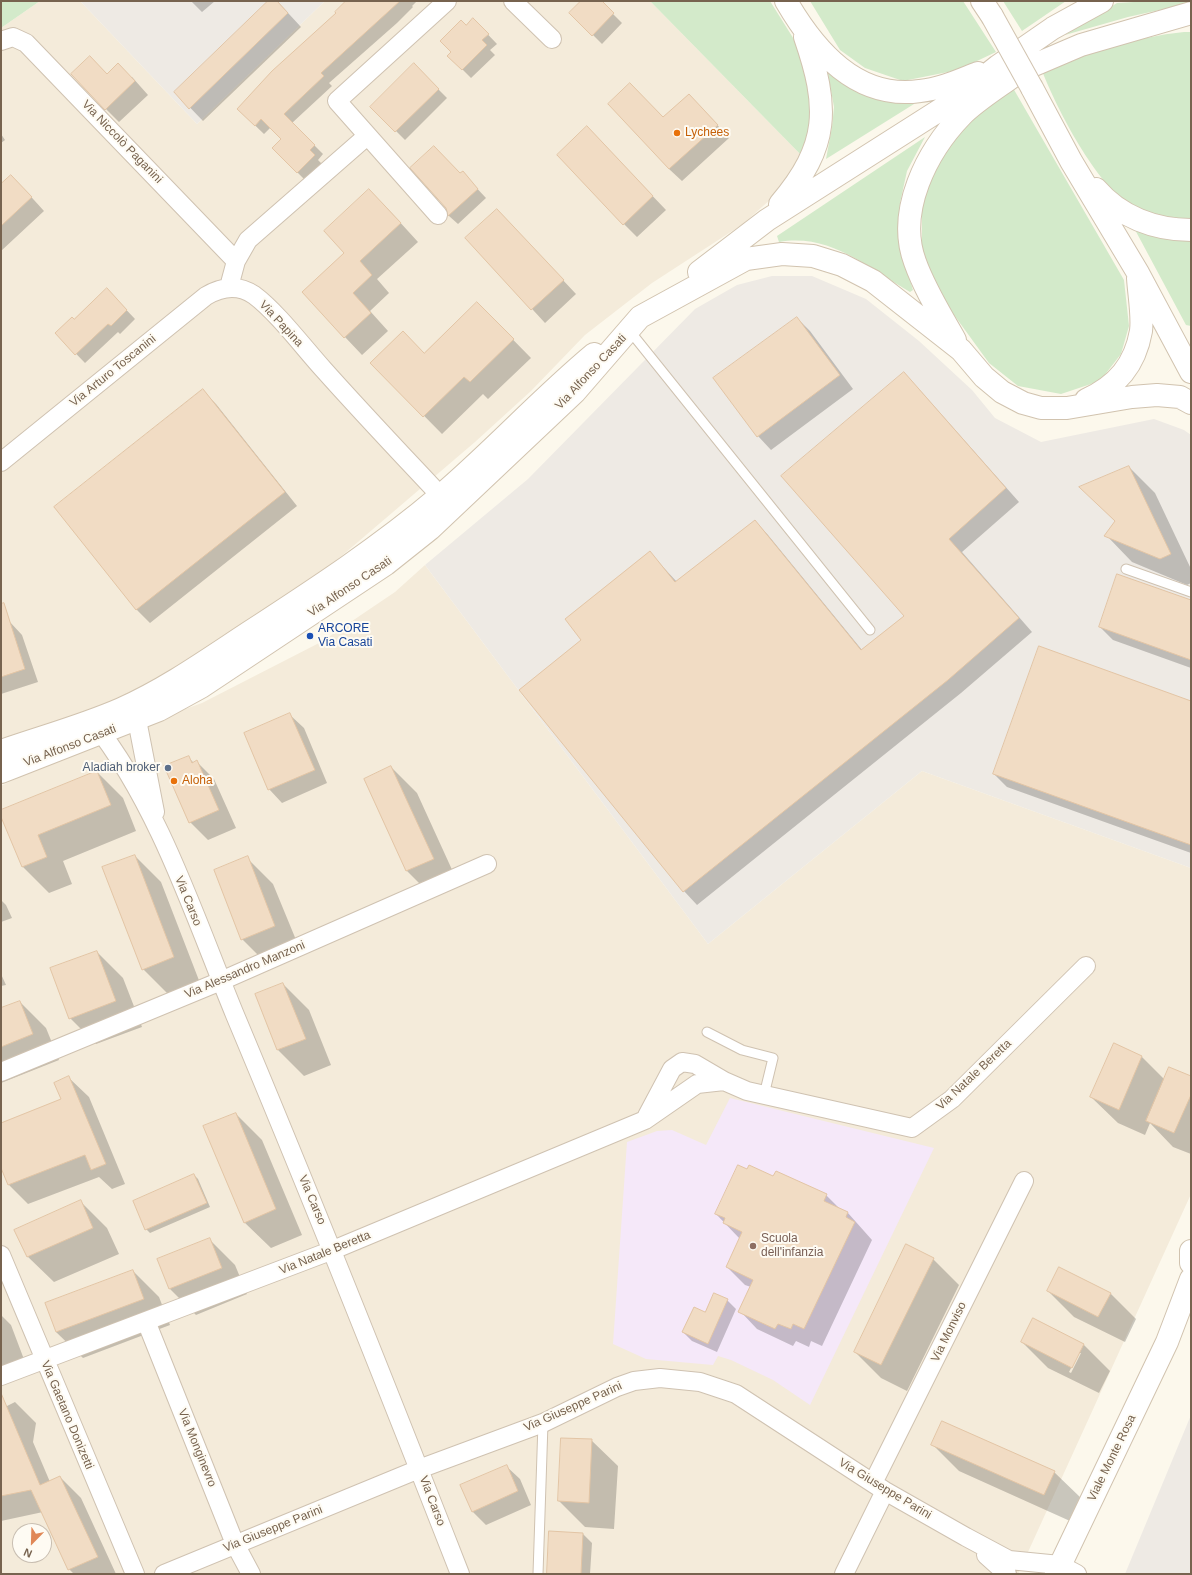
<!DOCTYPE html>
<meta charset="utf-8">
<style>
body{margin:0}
#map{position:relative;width:1192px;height:1575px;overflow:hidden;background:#fcf8ec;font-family:Arial,sans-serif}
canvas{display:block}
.frame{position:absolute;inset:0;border:2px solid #77634f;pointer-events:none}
.north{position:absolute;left:12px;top:1523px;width:40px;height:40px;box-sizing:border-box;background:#fefbf3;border:1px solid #c8beb1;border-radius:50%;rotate:203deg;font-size:11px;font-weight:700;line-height:16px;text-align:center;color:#77634f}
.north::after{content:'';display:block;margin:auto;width:14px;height:18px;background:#e08857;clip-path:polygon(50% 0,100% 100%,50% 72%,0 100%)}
</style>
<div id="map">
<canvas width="1192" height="1575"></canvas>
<div class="frame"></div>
<div class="north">N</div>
</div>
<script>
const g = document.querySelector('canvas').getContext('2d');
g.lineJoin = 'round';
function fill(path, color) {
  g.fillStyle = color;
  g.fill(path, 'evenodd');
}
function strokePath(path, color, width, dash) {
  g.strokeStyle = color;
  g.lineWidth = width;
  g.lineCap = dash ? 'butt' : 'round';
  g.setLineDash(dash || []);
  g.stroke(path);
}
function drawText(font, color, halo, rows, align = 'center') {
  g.font = font + ' Arial,sans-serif';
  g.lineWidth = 4;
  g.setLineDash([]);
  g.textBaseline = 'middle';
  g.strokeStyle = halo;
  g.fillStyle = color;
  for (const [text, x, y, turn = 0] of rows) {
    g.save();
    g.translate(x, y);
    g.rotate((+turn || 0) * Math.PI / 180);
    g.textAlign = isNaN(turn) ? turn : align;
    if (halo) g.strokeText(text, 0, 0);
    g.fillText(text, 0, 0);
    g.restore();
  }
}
fill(new Path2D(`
 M40,1H80L197,124L325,1H650L804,158L791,181L743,224L652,283L585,335L531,391L475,442L297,594L199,658L112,703L1,745V28Z
 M425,565L708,944L922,771L1191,868V1194L1018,1574H1V786L80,747L202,703L321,642L395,592ZM20,1531H44V1555H20Z`), '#f4ebda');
fill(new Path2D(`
 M80,1H325L197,124Z
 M772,276H812L866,299L919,341L972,390L995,418L1041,442L1154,419L1184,430L1191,435V868L922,771L708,944L425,565L528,479L695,309L737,285Z
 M1191,1415V1574H1125Z`), '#eeeae4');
fill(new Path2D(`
 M730,1098L934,1148L810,1405L773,1380L731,1360L718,1356L713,1365L646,1359L613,1344L627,1142L657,1131L672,1130L706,1145Z`), '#f5e8f9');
fill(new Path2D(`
 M1,1H40L1,28Z
 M650,1H770L795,41L804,61L815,108L804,158Z
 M810,1H963L996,52L958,70L903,81L865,68L840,50Z
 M1003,1H1066L1022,31Z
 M1151,1H1191V3L1128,17L1065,35L1117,3Z
 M1184,32H1191V220C1175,219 1145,216 1132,207C1095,183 1058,111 1042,71C1088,53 1135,37 1184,32Z
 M833,72L897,99L914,104L826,159L832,127L834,107L828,74Z
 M1013,88L1124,280L1129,326L1121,354L1100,381L1061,394L1018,386L989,363L949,308L922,254V200L939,156L970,117Z
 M925,137L907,171L900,203L899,225L904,260L913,290L910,292C868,268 831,233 779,242L777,236Z
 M1133,226L1191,236V326L1186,325Z`), '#d3eaca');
fill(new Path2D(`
 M191,1H215L202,12Z
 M270,1H277L301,27L203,121L175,92Z
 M348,1H417L412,6L413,7L397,23L329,83L332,86L292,123L323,154L318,160L323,165L306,181L273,148L283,139L271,127L264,134L238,109L337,13Z
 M583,1H600L622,23L602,44L571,13Z
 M473,19L497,44L490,50L495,55L471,78L449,56L466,26Z
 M414,65L447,98L405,140L372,107Z
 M107,75L132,77L148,95L119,122L106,109Z
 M701,107L729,138L682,181L669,169L663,118Z
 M1,134L5,140L1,143Z
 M600,141L666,210L637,237L624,224Z
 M461,175L471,182L486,198L458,224L449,216L447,208Z
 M1,185L24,189L44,211L1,251Z
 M387,208L418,242L377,279L389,293L370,311L388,331L362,355L345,337L346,253Z
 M497,210L576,294L545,323L467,238Z
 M116,299L135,319L120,334L118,332L85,363L56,333L74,321Z
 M477,303L531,358L488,399L483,394L442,434L372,363L425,354Z
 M797,318L810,331L853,389L771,450L758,436Z
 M917,387L1019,502L962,552L1032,632L961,693L697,905L684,891L583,640L650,553L677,582L755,521L768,535L862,650L905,616Z
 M202,390L216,404L297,506L150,623L137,610L55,507Z
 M1129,467L1155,493L1191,569V583L1187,585L1132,562L1106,535L1116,522L1081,487Z
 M1191,601V668L1113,640L1100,627Z
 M9,621L22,635L38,682L1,694V624Z
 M1191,702V853L1007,787L994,774Z
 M290,715L304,728L327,783L282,803L269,789Z
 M188,757L194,763L197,762L214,779L236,828L208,840L190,822Z
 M391,767L417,793L459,885L433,897L407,871L365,779Z
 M97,772L123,798L136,831L63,861L72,884L49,893L23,867L1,811Z
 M135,856L161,882L200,983L169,995L143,969Z
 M247,858L273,884L301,952L268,965L242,939Z
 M1,900L6,905L12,918L1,922Z
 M97,952L123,978L142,1027L96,1044L70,1018Z
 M1,974L6,985L1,986Z
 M283,984L309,1010L331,1065L304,1076L278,1050L256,995Z
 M20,1002L46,1028L59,1060L1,1083V1009Z
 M1115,1044L1142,1057L1165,1080L1191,1077V1154L1173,1147L1150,1123L1145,1135L1118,1123L1091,1097Z
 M69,1078L89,1097L125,1184L112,1189L99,1177L28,1204L9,1185L1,1165V1124L63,1100Z
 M236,1114L262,1140L302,1235L271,1248L244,1222Z
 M747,1170L826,1195L840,1209L848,1213L872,1240L822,1346L811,1341L809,1347L796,1341L793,1346L757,1329L740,1311L751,1287L745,1285L727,1267L740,1239L716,1214Z
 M194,1175L198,1179L210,1207L150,1233L146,1229Z
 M81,1202L107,1228L119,1254L54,1282L27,1256Z
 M209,1239L235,1265L247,1294L196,1315L170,1289Z
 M933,1259L959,1285L907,1391L881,1378L855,1352Z
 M133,1271L159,1297L170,1325L83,1358L56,1332Z
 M1048,1291L1110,1293L1136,1319L1125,1342L1074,1317Z
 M727,1300L736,1309L717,1352L692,1341L683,1332Z
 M1,1315L11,1325L25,1362L1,1371Z
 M1034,1319L1084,1345L1110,1371L1099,1393L1048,1368L1022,1342ZM1079,1353H1081L1071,1373L1069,1372Z
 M15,1402L36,1423L33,1442L50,1482L60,1477L81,1498L116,1574H74L69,1569L43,1512L1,1521V1409Z
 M591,1440L618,1466L614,1529L585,1527L559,1501Z
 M933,1445L1054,1472L1081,1498L1070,1521L959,1471Z
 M506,1466L520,1479L531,1505L486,1525L472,1511Z
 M583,1534L592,1543L590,1574H548Z`), '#0003');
const building = new Path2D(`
 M268,1H277L288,13L189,109L174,92Z
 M346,1H400L321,73L324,76L284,114L315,145L310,150L315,155L297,173L272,148L281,139L261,119L255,126L237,109L272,71L336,13L335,12Z
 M581,1H602L614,13L592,36L569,13Z
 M473,18L489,34L482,40L487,45L462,70L447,56L451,52L440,41L461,20L466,25Z
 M90,56L107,74L118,63L135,81L105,110L71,74Z
 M414,63L439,89L395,132L370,107Z
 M630,83L663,117L689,94L718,125L669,169L608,104Z
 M587,126L653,196L623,225L557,155Z
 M434,146L460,173L463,171L478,189L448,216L446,208L410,168Z
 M11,175L32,197L1,226V184Z
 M369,189L401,223L360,261L372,275L353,293L371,313L344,338L302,292L344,253L324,231Z
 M497,209L564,280L531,310L465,238Z
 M107,288L127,310L111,326L108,324L75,355L55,333L72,317L74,319Z
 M477,302L514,339L470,382L464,377L423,417L370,363L403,331L424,353Z
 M797,317L840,375L757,437L713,378Z
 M904,372L1006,488L949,539L1019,618L948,680L683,892L519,690L581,640L565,619L650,551L675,582L755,520L861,650L904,616L781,476Z
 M203,389L285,492L136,610L54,507Z
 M1129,466L1171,554L1160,559L1104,536L1115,521L1079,487Z
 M1117,574L1191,600V660L1099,627Z
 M4,603L25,669L1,677V604Z
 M1039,646L1191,701V845L993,774Z
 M290,713L315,770L268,790L244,733Z
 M189,756L192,763L197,760L219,810L189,823L164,766Z
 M391,766L434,859L406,871L364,779Z
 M97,771L111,805L38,835L47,857L22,867L1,817V810Z
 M135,855L174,957L142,970L102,867Z
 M248,856L275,926L241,940L214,870Z
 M97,951L116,1001L69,1019L50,968Z
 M283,983L306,1039L277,1050L255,994Z
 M20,1001L33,1034L1,1047V1008Z
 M1114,1043L1142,1056L1119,1110L1090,1097Z
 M1169,1067L1191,1076V1095L1174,1133L1146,1121Z
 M69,1076L106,1164L91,1170L85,1155L8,1185L1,1168V1123L61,1099L54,1083Z
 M236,1113L276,1209L244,1223L203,1126Z
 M738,1165L747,1169L749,1165L773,1176L776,1171L827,1194L824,1201L848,1212L846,1217L855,1222L804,1329L793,1324L791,1329L778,1324L775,1329L738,1312L753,1280L726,1267L742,1232L723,1223L725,1218L715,1214Z
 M194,1174L207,1203L145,1230L133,1201Z
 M81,1200L93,1228L27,1257L14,1230Z
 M210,1238L222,1268L169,1289L157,1259Z
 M906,1244L934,1258L881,1365L854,1352Z
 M1059,1267L1111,1293L1098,1317L1047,1291Z
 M133,1270L144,1299L56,1332L45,1303Z
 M714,1293L728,1299L708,1344L682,1332L694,1307L705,1312Z
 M1033,1318L1084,1344L1072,1368L1021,1342Z
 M1,1393L40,1485L60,1476L98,1557L68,1570L31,1490L1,1496Z
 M942,1421L1055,1471L1044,1495L931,1445Z
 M561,1438L592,1439L589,1503L558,1501Z
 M507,1465L518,1491L472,1512L460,1485Z
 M549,1531L583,1533L581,1574H547Z`);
fill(building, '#f1dcc4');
strokePath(building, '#e3c5a5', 1);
const service = new Path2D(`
 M629,330L870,630
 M1126,569L1191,592
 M707,1032L742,1050L773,1058L764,1095
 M538,1574L543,1423`);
const minor = new Path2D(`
 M513,1L552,39
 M1,41L13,37L26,43L236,261
 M438,215L337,101L447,1
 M229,287L236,261L248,240L367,136
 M1,462L206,296C221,287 238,284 254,295C277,312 304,348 324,370C365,416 408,461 450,506
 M136,706L137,720L155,812
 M93,722C159,805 195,918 235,1015C313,1201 387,1387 460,1574
 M1,1072L221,981L487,864
 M647,1116L672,1069L682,1062L695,1064L724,1081L747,1091L912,1128L952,1099L1086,966
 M1,1255L135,1574
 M146,1321L235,1544L251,1574
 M1,1376L333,1250L645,1120L697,1084L724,1081
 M873,1483L1024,1181
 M986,1555L1007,1574
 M164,1574L419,1469L543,1423L617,1387L634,1381L660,1378L700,1382L736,1394L885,1491L966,1537L1009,1560L1060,1565L1077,1574
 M844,1574L885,1491`);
const secondary = new Path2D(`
 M786,1C815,51 857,100 920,91C941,89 960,80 978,73
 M982,1L992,16
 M1006,77L1081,45L1191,13
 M1032,88L1071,161L1138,273L1191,372
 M1096,189C1120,217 1155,230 1191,230
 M780,204C830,145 829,107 805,37
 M699,272L767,220L954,101L998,66L1053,28L1102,1
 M955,340C941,315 925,290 915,262C896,211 927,151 962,115C978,99 1002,85 1020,71
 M1086,400C1117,386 1135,365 1141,331C1143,316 1139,294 1138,278
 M1,751C41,737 82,726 121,709C166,689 207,660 248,633C314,590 380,547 440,496C493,451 540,399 594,354
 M1,772L159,710L201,687L386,564L430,529L575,392L640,317L746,259L782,254L813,256L842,265L873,281L961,350L984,377L1002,392L1023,403L1041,408H1067L1132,397L1157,395L1180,397L1191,403
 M1191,1251V1263
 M1056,1574L1167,1342L1191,1279`);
strokePath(service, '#cfc2b1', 11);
strokePath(minor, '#cfc2b1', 20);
strokePath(secondary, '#d1c3af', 24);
strokePath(service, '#fff', 9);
strokePath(minor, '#fff', 18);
strokePath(secondary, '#fff', 22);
const secondaryBridge = new Path2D(`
 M992,16L1032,88`);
strokePath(secondaryBridge, '#d1c3af', 24, []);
strokePath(secondaryBridge, '#fff', 22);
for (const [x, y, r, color] of [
 [677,133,4,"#e8710a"],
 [310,636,4,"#1a4fb4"],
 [168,768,4,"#5c6f8a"],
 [174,781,4,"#e8710a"],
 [753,1246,4,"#8d6e63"]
]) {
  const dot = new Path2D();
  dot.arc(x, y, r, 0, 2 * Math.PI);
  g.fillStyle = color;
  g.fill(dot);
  strokePath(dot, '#fefbf3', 1.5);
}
drawText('12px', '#c56008', '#fefbf3', [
 ["Lychees",685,133],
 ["Aloha",182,781]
], 'left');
drawText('12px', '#77634f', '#fefbf3', [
 ["Via Niccolò Paganini",122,142,46],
 ["Via Papina",281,324,47],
 ["Via Arturo Toscanini",113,371,-39],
 ["Via Alfonso Casati",591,372,-47],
 ["Via Alfonso Casati",350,587,-34],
 ["Via Alfonso Casati",70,746,-21],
 ["Via Carso",188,901,68],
 ["Via Alessandro Manzoni",245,970,-23],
 ["Via Natale Beretta",974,1075,-43],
 ["Via Carso",312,1200,67],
 ["Via Natale Beretta",325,1253,-22],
 ["Via Monviso",949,1332,-64],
 ["Via Giuseppe Parini",573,1407,-24],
 ["Via Gaetano Donizetti",67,1415,67],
 ["Via Monginevro",197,1448,68],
 ["Viale Monte Rosa",1112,1458,-64],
 ["Via Giuseppe Parini",885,1489,31],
 ["Via Carso",432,1501,69],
 ["Via Giuseppe Parini",273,1529,-22]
]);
drawText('12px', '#164399', '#fefbf3', [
 ["ARCORE",318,629],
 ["Via Casati",318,643]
], 'left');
drawText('12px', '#4e5e75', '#fefbf3', [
 ["Aladiah broker",160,768]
], 'right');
drawText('12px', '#785e54', '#fefbf3', [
 ["Scuola",761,1239],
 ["dell'infanzia",761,1253]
], 'left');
</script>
